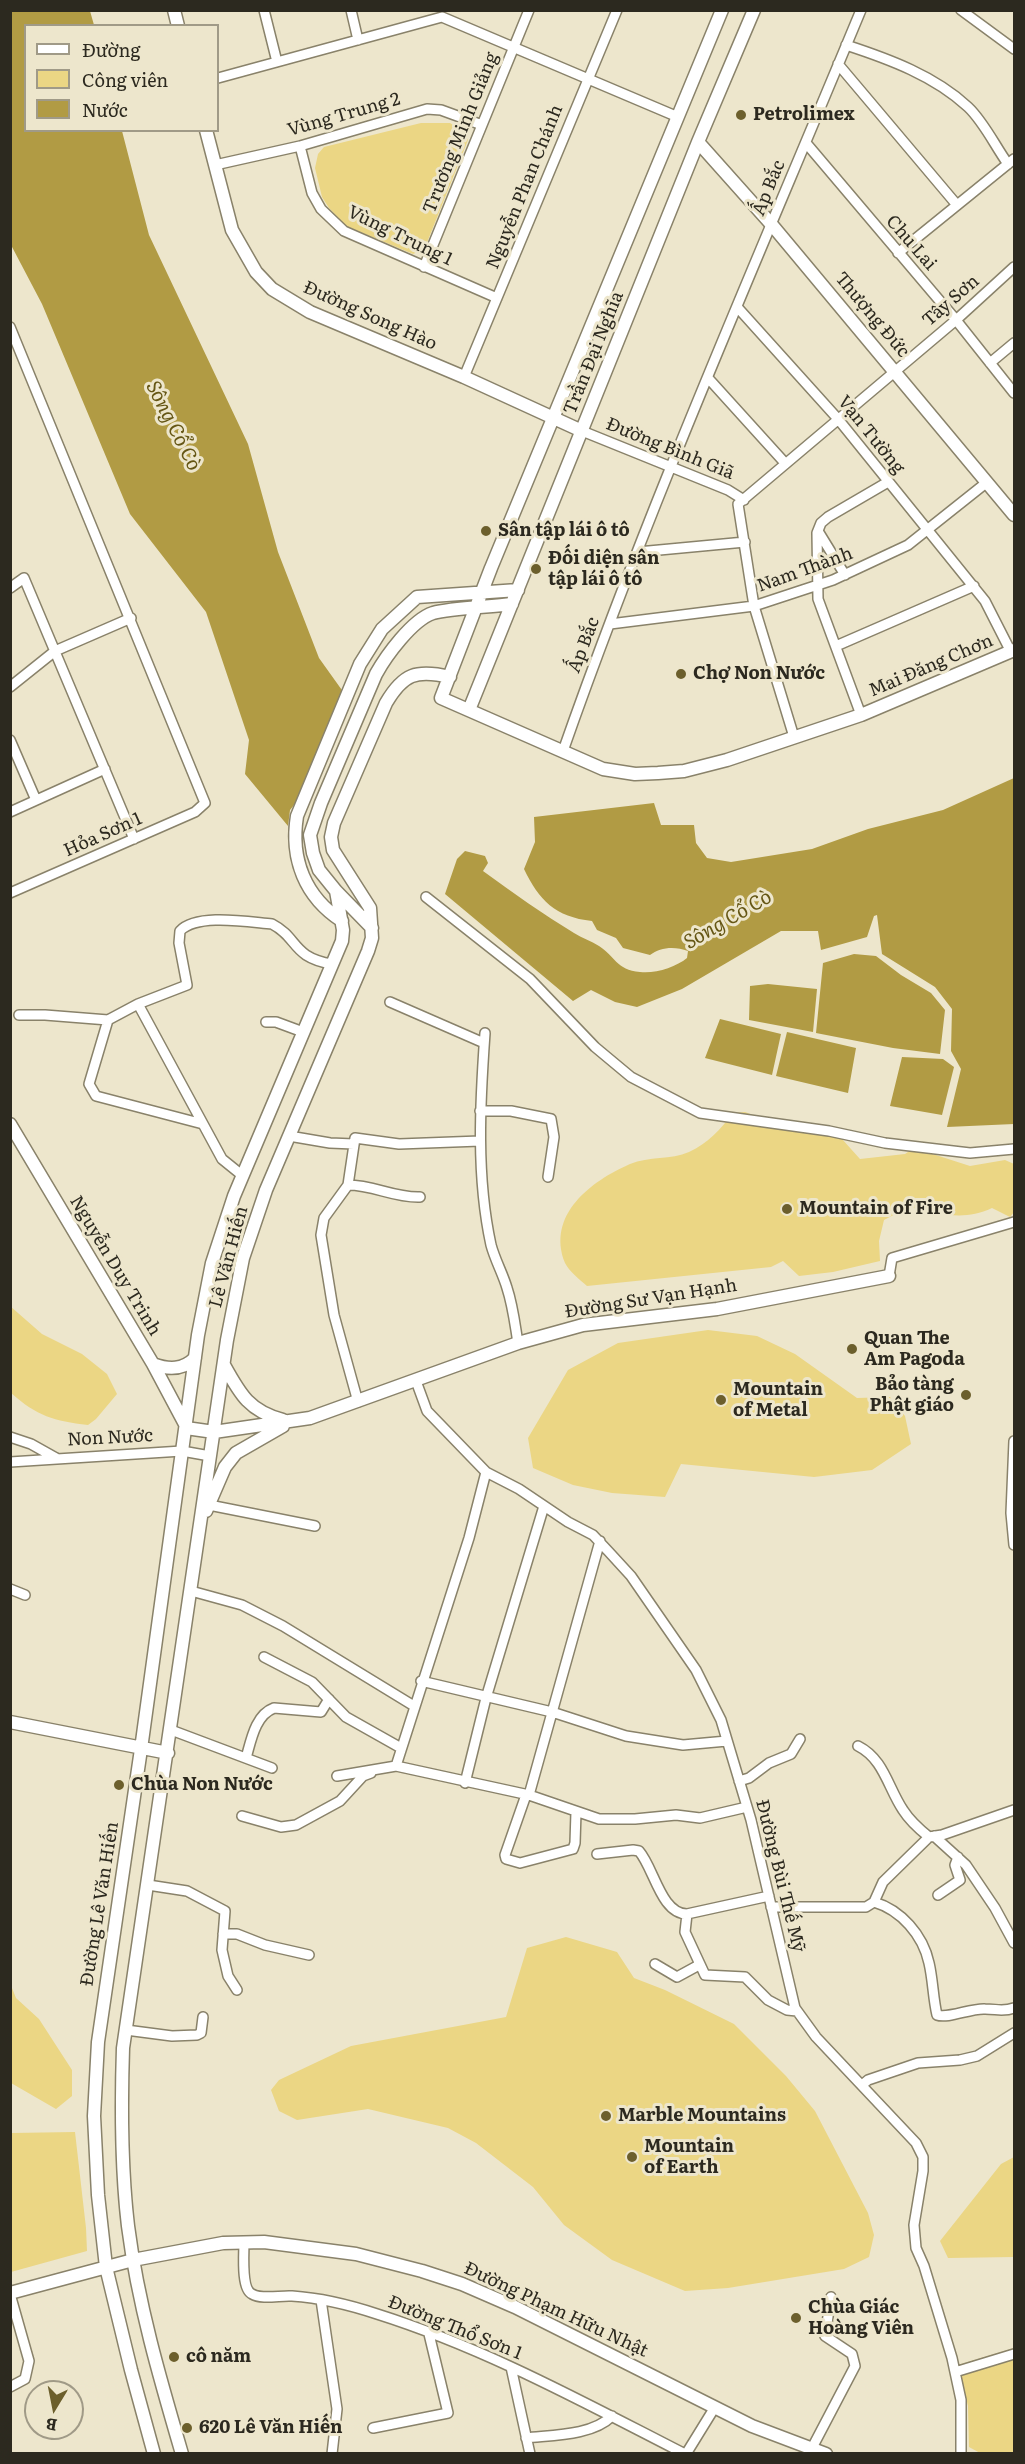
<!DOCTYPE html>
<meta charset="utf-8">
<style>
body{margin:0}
#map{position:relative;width:1025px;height:2464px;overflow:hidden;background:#ede6cc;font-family:Literata,serif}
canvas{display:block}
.frame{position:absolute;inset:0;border:12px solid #2c291f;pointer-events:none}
.legend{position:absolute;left:24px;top:24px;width:195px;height:108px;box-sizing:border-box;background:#ede6cc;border:2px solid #a09a87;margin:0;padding:8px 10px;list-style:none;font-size:18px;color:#2c291f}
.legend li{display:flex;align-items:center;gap:12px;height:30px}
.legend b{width:30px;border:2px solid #a09a87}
.north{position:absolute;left:24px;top:2380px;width:60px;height:60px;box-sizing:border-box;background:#ede6cc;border:2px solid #a09a87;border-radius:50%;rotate:190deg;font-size:16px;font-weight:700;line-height:24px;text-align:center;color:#2c291f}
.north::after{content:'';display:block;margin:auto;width:21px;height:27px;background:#6c5f2c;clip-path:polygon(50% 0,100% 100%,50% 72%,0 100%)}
</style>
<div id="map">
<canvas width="1025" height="2464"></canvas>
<div class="frame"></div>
<ul class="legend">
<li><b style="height:8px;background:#fff"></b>Đường</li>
<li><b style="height:16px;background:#ebd684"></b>Công viên</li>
<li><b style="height:16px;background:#b19b44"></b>Nước</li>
</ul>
<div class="north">B</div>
</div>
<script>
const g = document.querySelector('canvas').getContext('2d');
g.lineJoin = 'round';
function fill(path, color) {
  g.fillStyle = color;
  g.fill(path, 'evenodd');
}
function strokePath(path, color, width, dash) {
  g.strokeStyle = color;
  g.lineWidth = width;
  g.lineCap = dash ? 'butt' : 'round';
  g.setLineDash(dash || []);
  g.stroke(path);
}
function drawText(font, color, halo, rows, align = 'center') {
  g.font = font + ' Literata,serif';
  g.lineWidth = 6;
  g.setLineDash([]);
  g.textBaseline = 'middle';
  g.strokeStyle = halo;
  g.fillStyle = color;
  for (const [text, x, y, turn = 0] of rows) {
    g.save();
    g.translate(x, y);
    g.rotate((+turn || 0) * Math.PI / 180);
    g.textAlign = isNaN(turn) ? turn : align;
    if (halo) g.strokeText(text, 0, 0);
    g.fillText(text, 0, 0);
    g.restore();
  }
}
fill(new Path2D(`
 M421,123H450L465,132L468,140L426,245L423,250L413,254L346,226L329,208L322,197L315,168L318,154L324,147Z
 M745,1112L782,1126L842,1139L860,1159L905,1154L914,1148L970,1166L1005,1160L1014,1164V1212L1010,1217L992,1208C962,1222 939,1213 909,1207L884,1220L879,1241L880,1261L833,1272L799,1276L783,1261L771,1267L587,1286C580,1280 569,1271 565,1263C546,1215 591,1181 630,1164C649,1156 671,1160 689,1152C708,1143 720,1130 733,1113Z
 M10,1306L42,1334L82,1354L107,1374L117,1394L96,1419L88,1425C54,1421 37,1416 11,1393Z
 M708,1330L757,1336L795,1354L857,1398L890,1397L905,1416L911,1444L872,1470L814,1477L681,1464L665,1497L612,1493L573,1485L533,1468L528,1438L568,1370L618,1343Z
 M566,1937L617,1952L634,1978L665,1990L734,2024L786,2076L815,2111L868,2213L874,2235L869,2257L844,2269L728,2288L685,2291L612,2260L564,2225L533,2187L476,2143L448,2128L368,2109L297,2120L279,2111L271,2090L279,2080L351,2046L506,2017L527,1948Z
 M10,1983L16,1998L39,2019L72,2070V2096L56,2109L11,2083Z
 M75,2132L86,2228L87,2251L11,2272V2133Z
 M1014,2157V2257L948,2258L940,2241L1001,2164Z
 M1014,2348V2453H980L969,2447L968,2406L958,2365Z`), '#ebd684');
fill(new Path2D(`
 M10,11H90L94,25L26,26V130L122,131L149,235L248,444L278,552L319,658L344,693L308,772L299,799L290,810L288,826L245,774L249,740L206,612L130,514L42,304L11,245Z
 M1014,778V1124L947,1127L961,1069L951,1051L952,1009L935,987L882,954L877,915L874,916L867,937L821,950L818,931H781L682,989L637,1007L615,1002L591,990L573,1001L445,894L457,859L465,851L485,856L488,863L483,871C513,893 543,914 574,933C582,938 591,941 599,946C615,956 616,970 640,972C655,974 676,967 687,958L688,951C675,946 660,947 650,955L623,948L616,938L597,930L592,921C555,917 539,900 524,869L535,842L534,817L654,803L661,825H694L696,843L707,858L731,862L812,849L868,829L943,810Z
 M854,954L876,956L901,975L931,993L945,1010L940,1054L893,1048L816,1033L823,963Z
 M768,984L817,989L813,1032L749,1020L750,986Z
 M720,1019L781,1034L772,1075L705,1058Z
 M787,1032L856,1048L848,1093L776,1076Z
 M902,1057L943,1059L954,1067L942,1115L890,1106Z`), '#b19b44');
const street = new Path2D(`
 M264,10L277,62
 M351,10L358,40
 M961,10L1014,49
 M846,45C889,59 935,76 968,107C984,122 995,146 1008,164
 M838,64L957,205
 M218,78L442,17L678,117
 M806,143L956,320L1014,393
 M300,146L312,193L321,209L344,231L497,298
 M215,165L300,146L427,109L441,110L482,125
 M898,253L1014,159
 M424,267L529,10
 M738,308L838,419L985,601L1011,652
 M10,327L205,803L195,812L10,893
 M990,363L1014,343
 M464,377L617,10
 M708,378L785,463
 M582,431L728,490L744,500
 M818,531L845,575
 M638,552L745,542
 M10,588L24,578L134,839
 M610,624L754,606L833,580L908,545L986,483
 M836,646L974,586
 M10,687L55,651L131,618
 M861,715L818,599L817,533L821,523L828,517L888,482
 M794,737L754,606L738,504L956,320L1014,267
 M10,740L36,800
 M563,751C651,500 759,256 861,10
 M10,812L105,769
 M426,897L530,979L595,1047L631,1077L700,1113L829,1131L885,1143L970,1153L1014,1149
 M390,1002L484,1043
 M138,1004L222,1159L243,1176
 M19,1015H45L108,1020
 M266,1022H276L303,1032
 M485,1033C480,1103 476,1176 491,1245C495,1260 503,1274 507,1288C513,1306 515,1325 518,1343
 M480,1111H511L551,1119L554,1137L548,1177
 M203,1124L96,1096L89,1084L108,1020L138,1004L187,985L179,943L180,931C197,913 248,922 272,924C299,938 291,957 332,964
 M289,1136L330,1143L354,1144
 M348,1185C374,1185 394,1198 420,1197
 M889,1276L892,1258L1014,1222
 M416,1381L427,1411L486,1472L519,1489L568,1522L593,1535L609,1552L631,1576L696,1670L721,1720L751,1820L795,2008L816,2037L916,2143L923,2157V2171L914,2225L916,2248L924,2266L952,2358L961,2400V2454
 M358,1402L334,1315L321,1235L324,1218L348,1185L355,1138L399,1144L480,1141
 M10,1437L31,1444L56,1458
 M1014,1441L1011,1513L1014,1545
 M10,1462L182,1451L210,1456
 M209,1505L315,1526
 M10,1589L25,1595
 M191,1591L242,1605L283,1626L414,1706
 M264,1657L312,1682L346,1717L401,1748
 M421,1681L552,1712L626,1736L683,1745L727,1741
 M171,1730L272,1768
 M858,1746C884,1759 888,1788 903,1810C910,1821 919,1829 929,1837
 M246,1758C251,1741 255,1715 274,1708L321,1712L329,1699
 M396,1766L469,1538L486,1472
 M337,1776L396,1766L529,1795L599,1819H635L676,1815L700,1818L747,1807
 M739,1781L749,1778L769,1763L791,1754L800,1739
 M465,1783L486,1698L544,1506
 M526,1795L505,1855L506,1859L520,1863L573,1849L575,1843L576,1812
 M529,1795L600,1541
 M242,1816L281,1827L296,1825L340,1801L363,1776L371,1773
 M934,1836L966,1865L995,1908L1014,1943
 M597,1854L633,1850L639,1851C654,1868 661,1914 687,1914L769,1896
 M148,1885L187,1891L225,1911L222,1950L228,1976L237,1990
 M938,1895L960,1880L955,1865L958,1857
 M874,1902C901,1910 923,1935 929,1963C933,1980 933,1998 937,2015C948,2019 971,2008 985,2009C997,2009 1003,2012 1014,2008
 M771,1907H866L874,1902L883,1882L929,1837L942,1835L1014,1810
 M687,1914L685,1932L705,1975L745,1977L768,2000L787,2010L797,2011
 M223,1934H237L265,1945L309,1955
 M655,1964L677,1977L699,1965
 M126,2030L172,2036L197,2035L201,2033L203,2017
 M862,2085L868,2080L918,2063L960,2060L977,2056L1014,2033
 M244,2242C244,2254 241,2289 252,2294C262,2300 281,2295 292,2296C321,2298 350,2305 377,2314C485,2348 585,2403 685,2454
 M10,2294L29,2361L25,2379L10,2387
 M321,2300L337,2409L332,2454
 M511,2367L530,2454
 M955,2372L1014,2354
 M373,2428L448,2413L429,2334
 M526,2438C551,2435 592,2436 612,2416
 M812,2448L855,2366L852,2354L825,2336L831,2297
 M686,2454L715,2407`);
const secondary = new Path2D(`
 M174,10L178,26
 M722,10L491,568L441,698L603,769L635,774L658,773L684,771L727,760L861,715L1014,650
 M206,130L232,230L256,272L272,289L310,312L464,377L582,431
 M698,142L772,225L1014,515
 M469,710L698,142L754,10
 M342,921C305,897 290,859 297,816L360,664L382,629L417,597L518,590
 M372,928L336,891L319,870L313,853L310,835L321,803L376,674C386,656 412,620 433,613C452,608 490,607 512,604
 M10,1124L153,1364L186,1426
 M153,1364C169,1370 183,1370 195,1358
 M224,1365C240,1394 249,1411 283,1420
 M186,1428L214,1432L310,1418L518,1343L583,1325L717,1309L889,1276
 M206,1511L225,1467L236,1453L283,1426
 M10,1722L168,1753
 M10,2293L133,2260L223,2243L264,2242L356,2254L422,2271L462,2284L515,2307L752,2426L826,2454
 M154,2454L131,2370L106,2267L98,2195L94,2116L98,2042L141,1749L198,1335L212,1263L234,1196L342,941L343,930L336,891
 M182,2454C160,2379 138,2304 128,2226C121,2167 121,2108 123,2048L227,1340L243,1258L266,1190L368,951L372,938L370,908L333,850L331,837L334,823L386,703C403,674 416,669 450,677`);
strokePath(street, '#89826a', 12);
strokePath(secondary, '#89826a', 15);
strokePath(street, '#fff', 9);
strokePath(secondary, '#fff', 12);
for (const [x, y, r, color] of [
 [741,115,6,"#6c5f2c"],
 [486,531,6,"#6c5f2c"],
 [536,569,6,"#6c5f2c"],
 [681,674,6,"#6c5f2c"],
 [787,1209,6,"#6c5f2c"],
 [852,1349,6,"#6c5f2c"],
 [966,1395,6,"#6c5f2c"],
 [721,1400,6,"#6c5f2c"],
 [119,1785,6,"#6c5f2c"],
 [606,2116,6,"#6c5f2c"],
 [632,2157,6,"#6c5f2c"],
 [796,2318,6,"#6c5f2c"],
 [174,2357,6,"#6c5f2c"],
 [187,2428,6,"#6c5f2c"]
]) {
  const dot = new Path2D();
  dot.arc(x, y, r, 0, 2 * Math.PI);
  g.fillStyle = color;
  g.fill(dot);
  strokePath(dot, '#ede6cc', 2);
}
drawText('18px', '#2c291f', '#ede6cc', [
 ["Vùng Trung 2",344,115,-16],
 ["Trương Minh Giảng",461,133,-68],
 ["Nguyễn Phan Chánh",525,187,-68],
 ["Ấp Bắc",769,188,-68],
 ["Vùng Trung 1",400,236,26],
 ["Chu Lai",911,243,49],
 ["Tây Sơn",951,301,-41],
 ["Thượng Đức",872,315,50],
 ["Đường Song Hào",370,316,24],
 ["Trần Đại Nghĩa",594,353,-68],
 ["Vạn Tường",871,435,51],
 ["Đường Bình Giã",670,449,22],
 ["Nam Thành",805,570,-20],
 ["Ấp Bắc",584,645,-69],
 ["Mai Đăng Chơn",931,666,-23],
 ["Hỏa Sơn 1",103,835,-24],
 ["Lê Văn Hiến",229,1257,-75],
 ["Nguyễn Duy Trinh",115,1266,59],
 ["Đường Sư Vạn Hạnh",651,1299,-9],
 ["Non Nước",110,1438,-3],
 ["Đường Bùi Thế Mỹ",780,1876,76],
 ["Đường Lê Văn Hiến",100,1904,-81],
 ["Đường Phạm Hữu Nhật",556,2310,25],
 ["Đường Thổ Sơn 1",455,2328,22]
]);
drawText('bold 18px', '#2c291f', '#ede6cc', [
 ["Petrolimex",753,115],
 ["Sân tập lái ô tô",498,531],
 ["Đối diện sân",548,559],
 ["tập lái ô tô",548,580],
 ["Chợ Non Nước",693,674],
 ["Mountain of Fire",799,1209],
 ["Quan The",864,1339],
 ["Am Pagoda",864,1360],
 ["Bảo tàng",954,1385,"right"],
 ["Phật giáo",954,1406,"right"],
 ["Mountain",733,1390],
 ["of Metal",733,1411],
 ["Chùa Non Nước",131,1785],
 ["Marble Mountains",618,2116],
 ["Mountain",644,2147],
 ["of Earth",644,2168],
 ["Chùa Giác",808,2308],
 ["Hoàng Viên",808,2329],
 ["cô năm",186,2357],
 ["620 Lê Văn Hiến",199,2428]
], 'left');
drawText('italic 20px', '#655614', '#ede6cc', [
 ["Sông Cổ Cò",173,426,63],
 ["Sông Cổ Cò",728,920,-30]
]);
</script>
